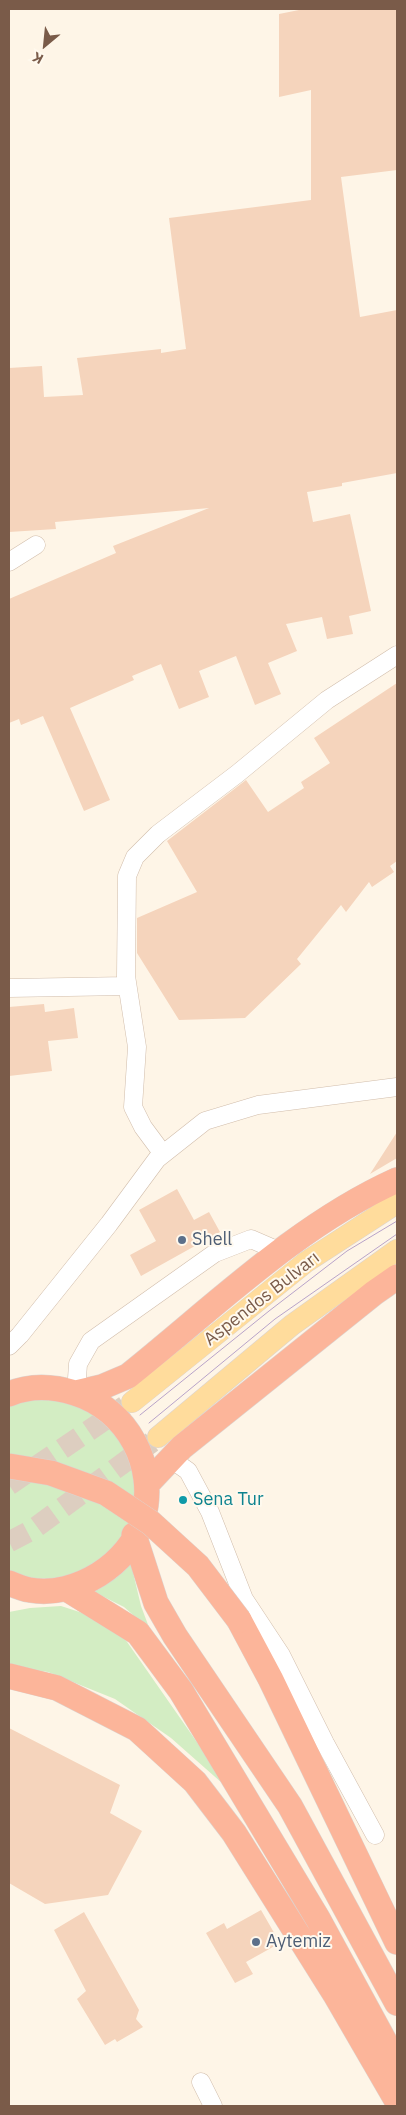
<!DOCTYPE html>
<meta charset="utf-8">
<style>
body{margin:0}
#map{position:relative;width:406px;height:2115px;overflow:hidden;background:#fef5e7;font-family:"IBM Plex Sans",sans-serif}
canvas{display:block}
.frame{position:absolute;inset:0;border:10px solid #7a5b49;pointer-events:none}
.north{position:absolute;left:20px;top:20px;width:50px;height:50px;-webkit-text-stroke:4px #fff9ee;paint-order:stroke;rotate:208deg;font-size:14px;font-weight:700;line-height:20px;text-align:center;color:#7a5b49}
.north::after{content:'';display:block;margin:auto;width:18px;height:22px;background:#7a5b49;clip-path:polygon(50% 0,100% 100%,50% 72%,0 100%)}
</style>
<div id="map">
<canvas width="406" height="2115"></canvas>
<div class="frame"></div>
<div class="north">K</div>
</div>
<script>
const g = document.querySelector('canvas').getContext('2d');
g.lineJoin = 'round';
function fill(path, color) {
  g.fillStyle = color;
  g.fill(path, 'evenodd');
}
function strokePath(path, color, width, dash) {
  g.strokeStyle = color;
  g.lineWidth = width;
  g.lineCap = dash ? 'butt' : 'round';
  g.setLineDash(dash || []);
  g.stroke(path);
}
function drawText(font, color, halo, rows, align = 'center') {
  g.font = font + ' "IBM Plex Sans",sans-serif';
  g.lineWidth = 4;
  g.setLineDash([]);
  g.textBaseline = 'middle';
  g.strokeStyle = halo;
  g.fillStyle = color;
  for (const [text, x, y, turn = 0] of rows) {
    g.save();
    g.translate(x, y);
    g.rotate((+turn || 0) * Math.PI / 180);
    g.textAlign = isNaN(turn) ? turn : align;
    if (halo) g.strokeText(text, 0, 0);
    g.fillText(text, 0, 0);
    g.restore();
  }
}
fill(new Path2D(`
 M44,1396C65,1399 87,1402 104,1417C156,1462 143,1547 79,1573C73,1576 66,1576 60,1577C44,1580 24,1579 9,1571V1404Z
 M131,1564L141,1606L150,1630L124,1607L94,1592L117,1577Z
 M61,1606L98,1618L125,1639L231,1791L171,1738L115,1699L48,1672L9,1666V1612L30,1608Z`), '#d3edc3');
fill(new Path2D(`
 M304,9H397V170L341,177L360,317L397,310V473L342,483V486L307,492L313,522L350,514L371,611L349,616L353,634L327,639L322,617L286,624L297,651L268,663L281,694L255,705L236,656L199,671L209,697L179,709L161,664L132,676L134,680L70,708L110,800L84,811L43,716L21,725L19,719L9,723V599L116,553L113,546L209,508L55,522L56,529L9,532V368L42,366L44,397L83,395L77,358L161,349V353L186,349L169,218L311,200V90L279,97V14Z
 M397,683V861L390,866L394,872L372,887L369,882L346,912L341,905L297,959L301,964L245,1018L179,1020L137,953V918L197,892L167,841L246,780L268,812L304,788L301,782L330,763L314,738Z
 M44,1004L45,1012L74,1008L78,1038L48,1041L52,1071L9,1076V1007Z
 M397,1132V1158L370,1174Z
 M177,1189L194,1220L209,1212L220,1232L141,1276L130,1255L156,1241L139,1210Z
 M9,1728L120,1785L110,1813L142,1831L108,1895L45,1904L9,1883Z
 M261,1910L280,1943L246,1962L253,1974L235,1983L206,1933L224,1923L227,1929Z
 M84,1912L139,2010L136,2019L143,2027L117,2042L115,2039L105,2045L77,1999L86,1991L54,1930Z`), '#f5d4bc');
strokePath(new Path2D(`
 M9,1485L125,1406
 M9,1542L32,1530L152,1442`), '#ddcec0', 21, [21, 11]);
const minor = new Path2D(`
 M9,562L36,545
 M9,988L127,986
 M163,1154L143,1127L133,1107L137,1047L126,976L127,876L135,857L158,834L237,774L327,700L397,655
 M9,1346L20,1335L109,1224L157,1159L205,1121L258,1105L397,1087
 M76,1393L78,1364L91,1341L215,1253L251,1239L281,1252
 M171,1459L188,1471L210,1512L244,1599L281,1655L325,1743L375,1835
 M201,2082L213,2106`);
const major = new Path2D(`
 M132,1402L306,1262L397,1203
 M158,1437L292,1325L397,1250`);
const highway = new Path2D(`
 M76,1393L102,1387L128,1376C213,1308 297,1225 397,1180
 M9,1394C30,1385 53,1386 75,1393C127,1409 158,1466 143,1519C130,1564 76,1598 30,1590C23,1589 16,1586 9,1583
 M147,1484L182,1447L374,1293L397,1277
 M134,1535L156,1603L175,1636L290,1806L397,2003
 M67,1589L138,1633L181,1691L318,1919L397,2064
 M239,1620L271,1680L397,1942
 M9,1676L57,1688L137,1729L195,1782L234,1833L335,1994L397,2101`);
strokePath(minor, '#d1bdab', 19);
strokePath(major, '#dcd4d0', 22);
strokePath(highway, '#dcd4d0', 26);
strokePath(minor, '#fff', 18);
strokePath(major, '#ffdc9c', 21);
strokePath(highway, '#fcb59a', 25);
strokePath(new Path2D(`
 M140,1415L269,1311L347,1251L397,1221
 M149,1423L275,1319L397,1234`), '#b8a3c9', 1);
const highwayBridge = new Path2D(`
 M9,1466L51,1473L106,1493L151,1523L198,1566L239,1620`);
strokePath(highwayBridge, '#dcd4d0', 26, []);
strokePath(highwayBridge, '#fcb59a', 25);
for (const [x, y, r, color] of [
 [182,1240,5,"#5c6f8a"],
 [183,1500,5,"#0f9aa8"],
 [256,1942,5,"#5c6f8a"]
]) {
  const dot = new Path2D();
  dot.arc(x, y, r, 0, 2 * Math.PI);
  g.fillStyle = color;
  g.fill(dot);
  strokePath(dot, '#fff9ee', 2);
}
drawText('18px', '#4e5e75', '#fff9ee', [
 ["Shell",192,1240],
 ["Aytemiz",266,1942]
], 'left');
drawText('18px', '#7a5b49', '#fff9ee', [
 ["Aspendos Bulvarı",262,1299,-38]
]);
drawText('18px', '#0d838f', '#fff9ee', [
 ["Sena Tur",193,1500]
], 'left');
</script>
